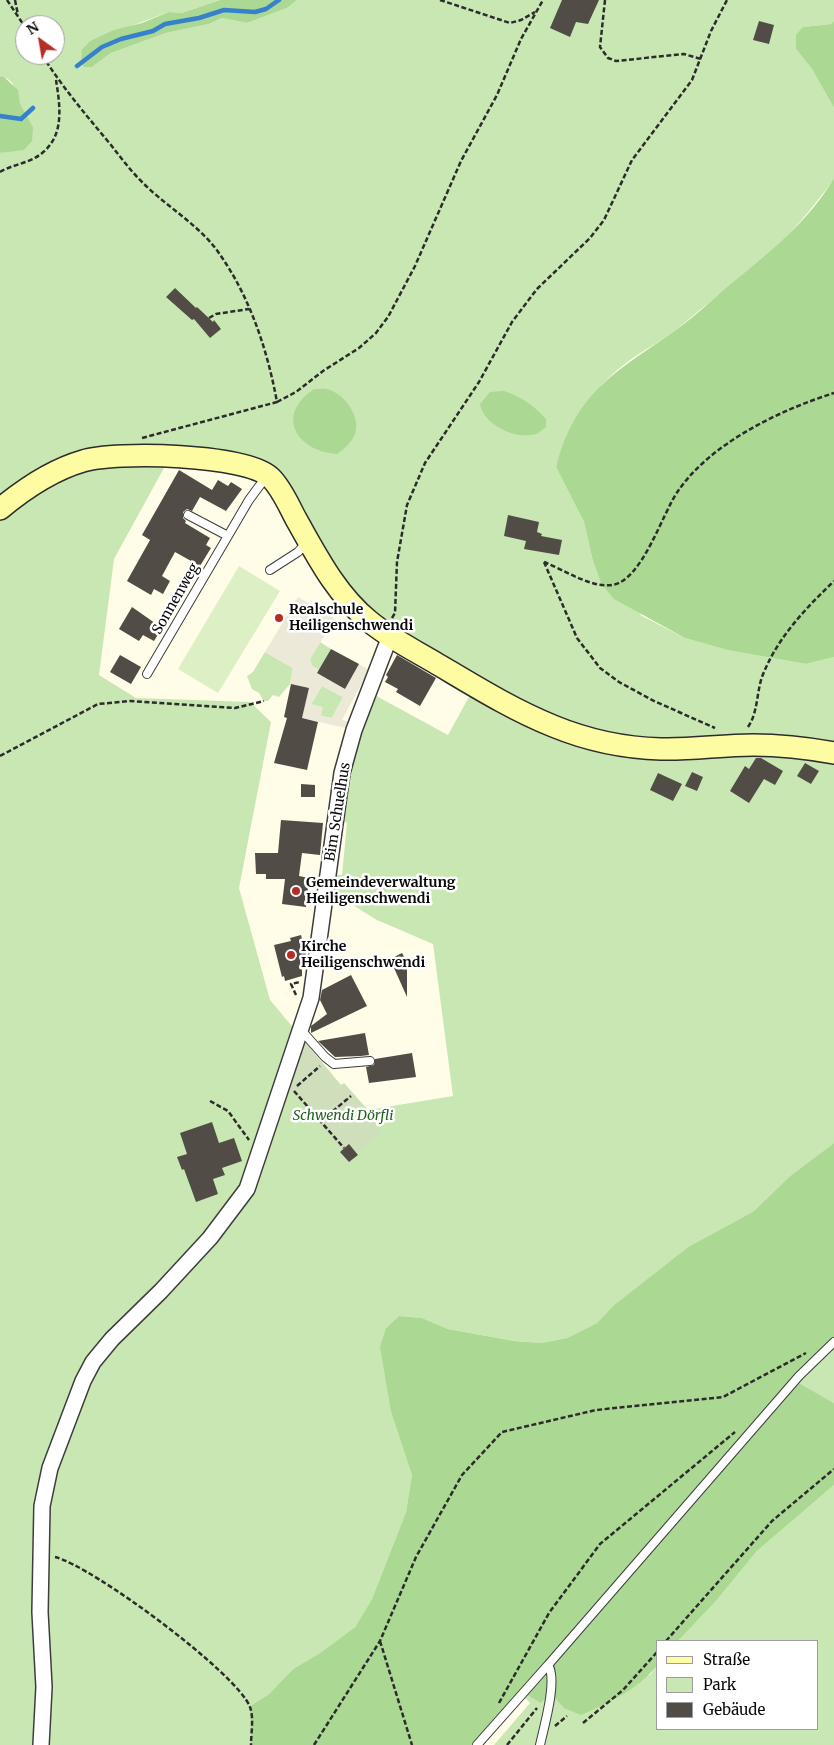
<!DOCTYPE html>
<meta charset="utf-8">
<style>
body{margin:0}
#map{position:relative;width:834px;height:1745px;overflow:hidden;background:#fffce8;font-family:Merriweather,serif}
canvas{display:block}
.legend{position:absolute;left:656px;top:1640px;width:162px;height:90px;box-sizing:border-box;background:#fff;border:1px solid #9d9d9d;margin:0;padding:6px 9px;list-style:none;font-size:15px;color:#0a0a0a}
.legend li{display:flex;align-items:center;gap:10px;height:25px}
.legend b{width:25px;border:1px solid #9d9d9d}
.north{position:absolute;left:15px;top:15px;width:50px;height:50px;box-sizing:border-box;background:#fff;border:1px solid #9d9d9d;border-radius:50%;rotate:328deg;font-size:14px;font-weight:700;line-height:20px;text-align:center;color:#0a0a0a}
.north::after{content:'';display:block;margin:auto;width:18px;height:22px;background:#b72c25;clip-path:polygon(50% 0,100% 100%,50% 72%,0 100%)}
</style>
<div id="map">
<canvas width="834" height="1745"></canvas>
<ul class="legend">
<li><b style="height:6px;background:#fefca3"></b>Straße</li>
<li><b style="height:14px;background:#c9e7b3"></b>Park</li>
<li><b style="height:14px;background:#524c47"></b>Gebäude</li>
</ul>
<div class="north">N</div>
</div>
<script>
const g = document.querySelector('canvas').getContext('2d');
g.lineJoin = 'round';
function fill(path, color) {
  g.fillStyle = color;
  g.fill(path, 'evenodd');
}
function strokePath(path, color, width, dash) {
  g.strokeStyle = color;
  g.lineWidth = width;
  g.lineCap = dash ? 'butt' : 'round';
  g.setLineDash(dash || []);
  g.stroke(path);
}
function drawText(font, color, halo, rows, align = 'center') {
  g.font = font + ' Merriweather,serif';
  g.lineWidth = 5;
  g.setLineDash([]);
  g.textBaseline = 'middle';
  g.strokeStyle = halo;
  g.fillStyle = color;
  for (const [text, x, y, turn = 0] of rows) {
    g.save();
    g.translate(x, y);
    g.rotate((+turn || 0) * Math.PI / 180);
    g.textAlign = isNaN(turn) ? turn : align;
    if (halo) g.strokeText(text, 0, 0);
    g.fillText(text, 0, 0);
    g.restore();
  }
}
fill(new Path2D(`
 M0,0H220L182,13L169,12L90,41L82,49L92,67L111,53L166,33L209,24L222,18L247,23L287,8L297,0H834V21L831,24L803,27L796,49L812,69L834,108V178L829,186C816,202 804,218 790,233C757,266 719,294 683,324C667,338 647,348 630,360C593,387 568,423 556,467L584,522L592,557L642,616L685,638L727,650L806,664L834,657V1143L790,1176L754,1211L688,1247L614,1305L597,1323L567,1338L541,1343L514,1341L448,1329L422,1318L399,1316L386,1328L404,1445L412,1475L406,1512L372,1599L355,1627L320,1653L293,1669L269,1694L250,1706L251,1745H0V153H3L33,127C29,120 24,114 21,107C15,95 18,80 0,76ZM25,25H55V55H25ZM170,457L277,485L368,621L475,686L448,735L369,692L336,816L347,823L342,875H328L327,889L377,920L433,944L453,1096L368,1110L365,1113L288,1087L306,1043L270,1000L239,888L271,722L250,702L136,698L99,675L114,559Z
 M320,642L331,649L319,670L312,666L310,659Z
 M265,652L293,668L290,684L279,697L273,695L268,701H264L259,693L252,689L247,676L253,672Z
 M322,686L343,697L332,718L321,716L311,704Z
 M834,1342V1403L794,1381Z
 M834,1485V1745H494L530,1703L522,1695L550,1691L555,1698L650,1675L658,1665V1729H818V1641H678L716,1601L757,1551Z`), '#c9e7b3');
fill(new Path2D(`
 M220,0H297L287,8L247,23L222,18L209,24L166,33L111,53L92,67H84L81,63L82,49L90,41L114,30L142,23L169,12L182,13Z
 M834,21V108L812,69L796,49V35L803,27L831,24Z
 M0,76L4,77L18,90L20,104L33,127L32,141L24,150L0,153Z
 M834,178V657L806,664L727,650L685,638L614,599L601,583L592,557L584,522L556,467C577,388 619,371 680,327C696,315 711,301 726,288C765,256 809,222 834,178Z
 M314,389C319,389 325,388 330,390C345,395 361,417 355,434C352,442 344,449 337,454C296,451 275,415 314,389Z
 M504,391C522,397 533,405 546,419V427C543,429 539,433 536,434C515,440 484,425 480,404L490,392Z
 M834,1143V1342L795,1381L834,1403V1485L757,1551L716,1601L678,1641H658V1665C637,1690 610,1702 581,1715L564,1708L550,1692L541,1703L524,1693L477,1745H251L250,1706L269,1694L293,1669L320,1653L355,1627L372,1599L406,1512L412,1475L391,1411L380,1347L386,1328L399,1316L422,1318L448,1329L514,1341L541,1343L567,1338L597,1323L614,1305L688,1247L754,1211L790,1176Z`), '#abd893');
fill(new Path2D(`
 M306,1043L341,1085L344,1083L368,1110L365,1113L381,1132L349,1159L288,1087Z`), '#cfdebb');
fill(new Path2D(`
 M239,566L280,591L218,693L178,669Z`), '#dcefc5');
fill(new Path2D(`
 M298,597L335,619L310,659L312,666L319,670L318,673L345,689L359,664L369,670L342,720L352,722L354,730L302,718L309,688L290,684L293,668L265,652ZM322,686L343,697L332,718L321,716L323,707L311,704Z`), '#ece9d9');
strokePath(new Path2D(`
 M77,66L102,47L121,39L153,31L165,24L199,18L224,10L255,12L266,9L279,0
 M0,116L21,119L33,108`), '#3681cb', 4.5);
fill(new Path2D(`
 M562,0H599L588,24L576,22L570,37L550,28Z
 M759,21L774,25L769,44L753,40Z
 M175,288L196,308L197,307L213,322L214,320L221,329L210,338L194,319L192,320L166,297Z
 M179,470L212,490L218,480L228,486L231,482L242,489L226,511L200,497L192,511L187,509L183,512V518L186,521L185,523L210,538L206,545L211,548L200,566L175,552L162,576L170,581L163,594L154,589L151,595L127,581L150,540L142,535Z
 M508,515L539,522L537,532L542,534L541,536L562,540L559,555L524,549L526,541L504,536Z
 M132,607L162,628L154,641L143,635L139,641L119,629Z
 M331,649L359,664L345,689L317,673Z
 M120,655L141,667L131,684L110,672Z
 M397,655L436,678L420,706L396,692L398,689L385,682L388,677L386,675Z
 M291,684L309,688L302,718L318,722L307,770L274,763L287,718L284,717Z
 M756,758H761L783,771L775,785L764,779L749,803L730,791L745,766L749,769Z
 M805,763L819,771L811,784L797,776Z
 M692,772L703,777L697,791L685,786Z
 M658,773L682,784L673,801L650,790Z
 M301,784L315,785V797H301Z
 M281,820L323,823L320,855L302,853L299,876L309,878L306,907L282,904L285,879H266V874H256L255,853H278Z
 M301,935L307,958L306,965L302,966V976L285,981L284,976L282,977L274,945L291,941L290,938Z
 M402,953L407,962V997L390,959Z
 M351,975L367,1006L311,1033V1026L327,1014L320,1000L322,990Z
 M365,1033L369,1055L361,1056L335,1057L318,1041Z
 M412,1053L416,1077L369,1083L366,1067L374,1065L375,1059Z
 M212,1122L219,1143L234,1138L242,1161L222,1168L225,1175L213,1179L218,1194L196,1202L184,1169L182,1170L177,1157L187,1154L180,1133Z
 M349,1144L358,1155L349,1162L340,1152Z`), '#524c47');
const lane = new Path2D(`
 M188,515L228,536
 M270,570L298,552L306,543
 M147,674L249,500L266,477
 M301,1030L325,1057L334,1064L370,1061
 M548,1665L799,1376L834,1342
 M477,1745L548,1665C558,1679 544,1727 540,1745`);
const street = new Path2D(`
 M41,1745L44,1687L40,1612L42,1506L50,1468L83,1381L93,1362L112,1339L161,1291L210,1238L247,1189L311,998L342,773L354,730L390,636`);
const secondary = new Path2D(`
 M0,509C24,489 52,470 83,461C116,451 247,454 271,478C282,489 289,506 296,519C317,556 336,594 369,621C388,637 412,649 434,662C473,685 511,709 553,726C587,740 624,748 661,749C691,750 722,745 753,745C780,745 807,748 834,753`);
strokePath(lane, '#3d3d3d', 10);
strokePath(street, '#3d3d3d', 18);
strokePath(secondary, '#2c2c2c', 24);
strokePath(new Path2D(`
 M7,0L25,27
 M15,0L18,15
 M440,0L510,23L521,20L535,12
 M605,0L600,47L608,58L616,61L684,54L701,59
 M42,55C63,88 86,115 111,145C121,158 131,171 143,183C166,206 196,223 216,249C249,294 267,348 277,402L142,438
 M0,172C10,166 22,164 33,159C65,142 61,111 56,80
 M209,318L216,314L249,309
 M277,402L296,392L323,371L359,348L376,333L388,317L415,266L461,161L497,95L521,39L543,0
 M544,562C564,570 591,588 612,585C642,581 662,514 678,491C711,443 780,410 834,393
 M544,562L577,638L600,668L619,682L654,701L715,728
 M392,618L395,613L397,562L407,505L425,463L479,382L512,322L537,289L590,238L604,220L632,160L692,80L711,31L727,0
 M748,727C759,711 756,689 764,672C779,636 806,608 834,581
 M0,756L98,704L130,701L235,708L264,701
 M296,995L291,984L300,982
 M297,1086L320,1066
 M294,1091L344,1148
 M210,1101L228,1111L249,1140
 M321,1121L351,1096
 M55,1557C92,1566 237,1673 250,1707C254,1718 251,1733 251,1745
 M380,1641L412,1745
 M666,1641L772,1521L834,1469
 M499,1703L549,1613L600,1544L735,1432
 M583,1723L623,1690L658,1651
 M555,1726L567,1716
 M314,1745L380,1641L416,1557L462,1475L502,1432L596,1410L723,1397L806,1353
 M507,1745L537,1708`), '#2c2c2c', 2.5, [5, 2.5]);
strokePath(lane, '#fff', 8);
strokePath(street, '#fff', 15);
strokePath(secondary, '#fefca3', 21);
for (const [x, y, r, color] of [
 [279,618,5,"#b72c25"],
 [296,891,5,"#b72c25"],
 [291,955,5,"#b72c25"]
]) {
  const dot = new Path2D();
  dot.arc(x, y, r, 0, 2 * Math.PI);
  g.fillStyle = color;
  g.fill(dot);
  strokePath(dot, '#fff', 2);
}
drawText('14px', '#0a0a0a', '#fff', [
 ["Sonnenweg",176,599,-60],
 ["Bim Schuelhus",338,812,-81]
]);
drawText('bold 14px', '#0a0a0a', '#fff', [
 ["Realschule",289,610],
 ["Heiligenschwendi",289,626],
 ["Gemeindeverwaltung",306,883],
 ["Heiligenschwendi",306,899],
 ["Kirche",301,947],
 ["Heiligenschwendi",301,963]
], 'left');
drawText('italic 14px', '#24601d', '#fff', [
 ["Schwendi Dörfli",343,1116]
]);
</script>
